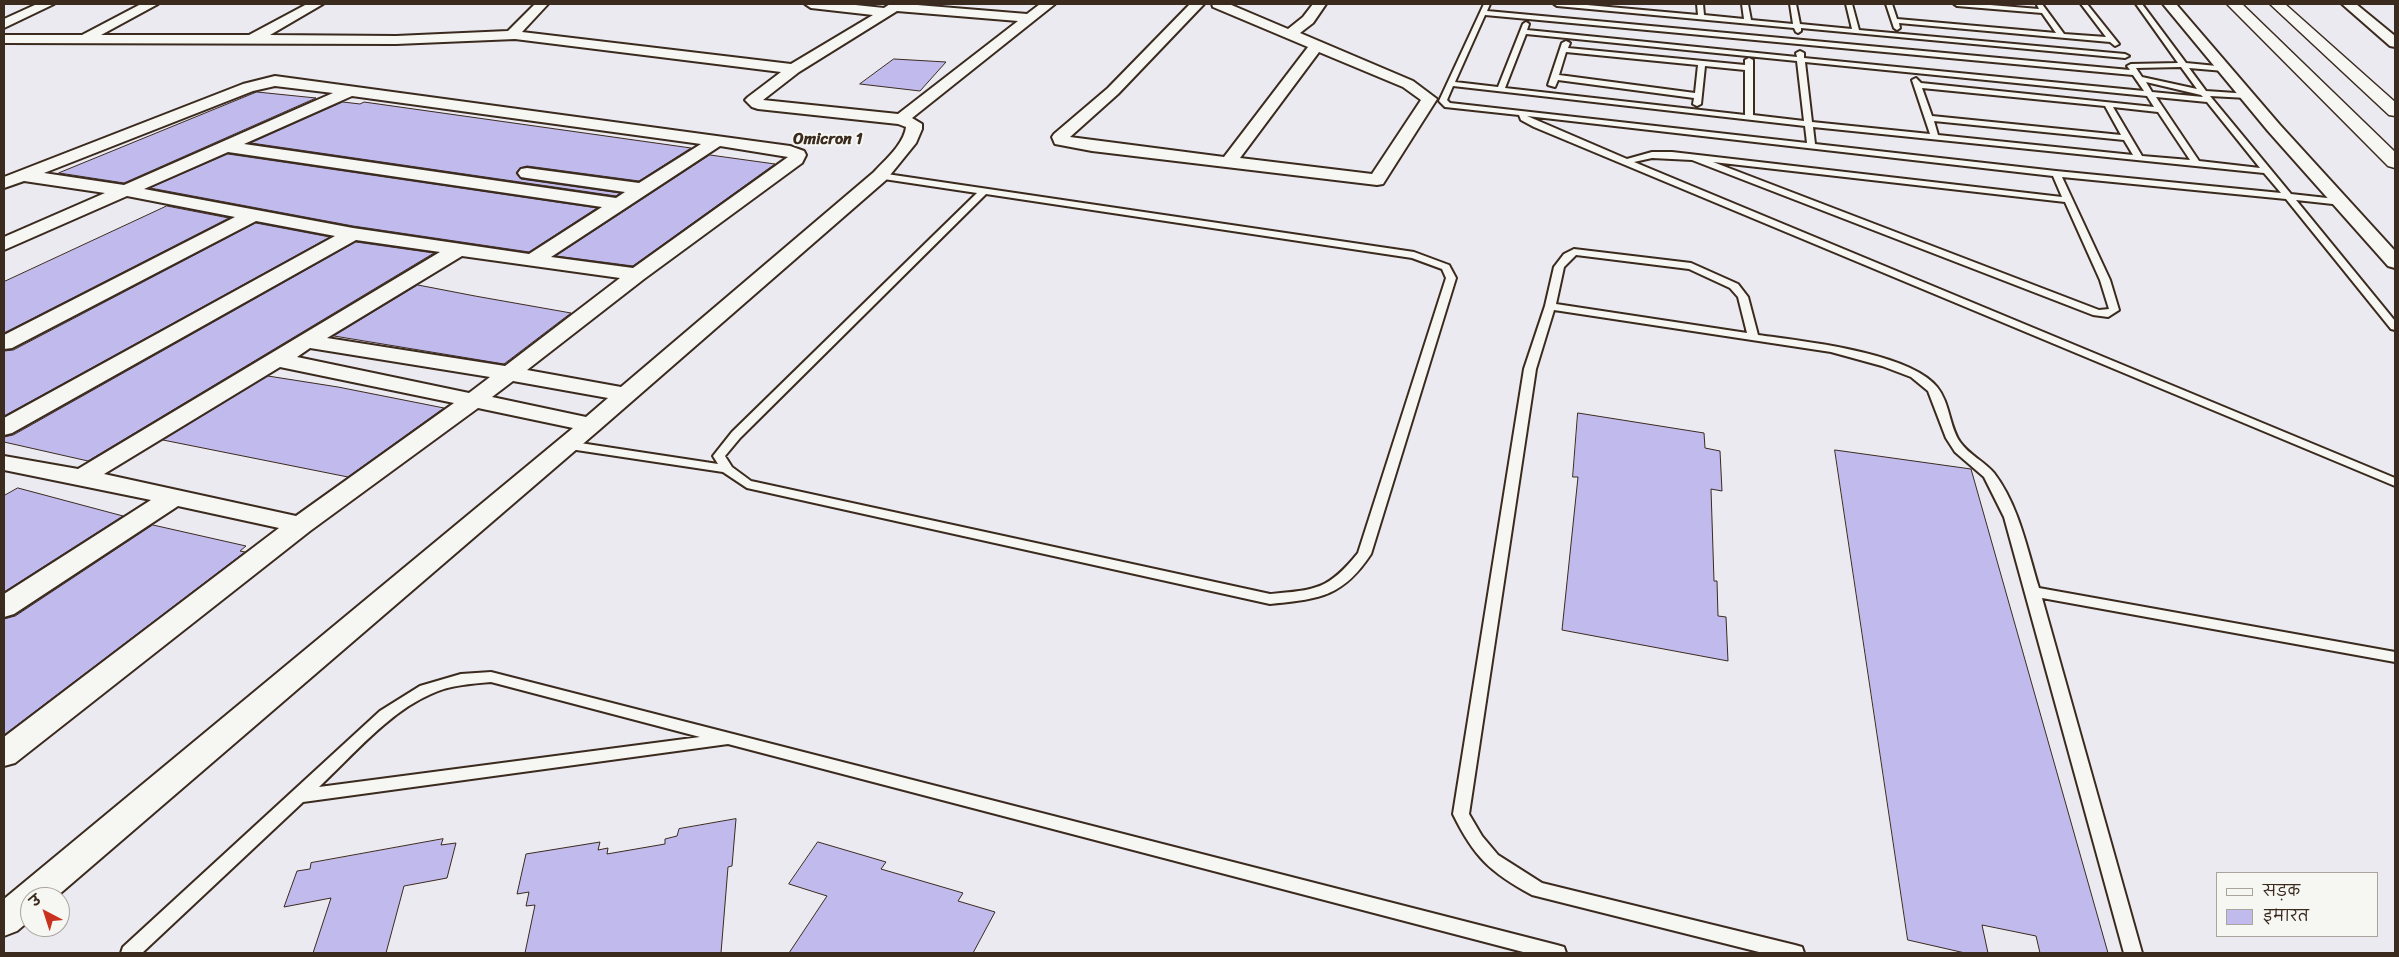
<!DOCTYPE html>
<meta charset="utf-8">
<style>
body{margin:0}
#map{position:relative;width:2399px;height:957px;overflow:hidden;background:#ebeaf1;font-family:Sriracha,"Playpen Sans Deva",sans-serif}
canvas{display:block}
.frame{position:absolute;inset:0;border:5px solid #3b2a1e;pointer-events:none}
.legend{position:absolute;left:2216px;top:872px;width:162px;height:65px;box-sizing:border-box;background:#f6f6f2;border:1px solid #aba49d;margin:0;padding:6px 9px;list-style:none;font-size:15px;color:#3b2a1e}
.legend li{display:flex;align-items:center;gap:10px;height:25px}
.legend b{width:25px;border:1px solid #aba49d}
.north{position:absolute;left:20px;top:887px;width:50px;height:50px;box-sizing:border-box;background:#f6f6f2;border:1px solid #aba49d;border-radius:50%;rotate:320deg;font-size:14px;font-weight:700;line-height:20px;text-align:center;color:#3b2a1e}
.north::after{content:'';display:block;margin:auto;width:18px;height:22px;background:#c8321e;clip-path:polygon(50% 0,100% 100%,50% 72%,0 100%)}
</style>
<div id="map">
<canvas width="2399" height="957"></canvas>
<div class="frame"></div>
<ul class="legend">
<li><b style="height:6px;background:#f6f6f2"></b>सड़क</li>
<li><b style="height:14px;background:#c1baec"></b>इमारत</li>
</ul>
<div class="north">उ</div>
</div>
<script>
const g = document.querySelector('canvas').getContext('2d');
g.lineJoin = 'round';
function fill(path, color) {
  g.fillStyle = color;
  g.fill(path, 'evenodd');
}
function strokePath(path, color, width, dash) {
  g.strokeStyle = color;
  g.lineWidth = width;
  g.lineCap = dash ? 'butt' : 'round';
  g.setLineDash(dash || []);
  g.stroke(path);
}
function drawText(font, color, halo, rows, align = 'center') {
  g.font = font + ' Sriracha,sans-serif';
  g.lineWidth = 4;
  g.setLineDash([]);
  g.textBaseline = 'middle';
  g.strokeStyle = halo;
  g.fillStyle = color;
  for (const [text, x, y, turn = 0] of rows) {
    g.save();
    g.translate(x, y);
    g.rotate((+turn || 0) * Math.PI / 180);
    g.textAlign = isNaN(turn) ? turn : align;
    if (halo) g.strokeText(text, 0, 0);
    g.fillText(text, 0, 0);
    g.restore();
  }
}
const building = new Path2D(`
 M894,59L946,62L920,91L860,84Z
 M257,92L316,98L124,183L59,173Z
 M343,102L360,104L364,102L691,148L639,181L527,166L520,168L516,173L521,179L620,193L616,196L251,143Z
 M228,154L597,208L529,252L353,226L150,188Z
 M710,155L775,164L633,266L556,256Z
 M167,206L229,218L4,333V282Z
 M256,223L330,237L4,416V351L13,350Z
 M356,242L434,253L88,461L4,442V437L13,435Z
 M418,285L475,296L571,313L504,364L334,336Z
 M268,376L338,387L444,408L348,477L163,440Z
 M1578,413L1704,433L1705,448L1720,451L1722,491L1711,489L1714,581H1717L1718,616L1726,617L1728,661L1562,630L1578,477H1573Z
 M1835,450L1971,469L2108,953H2040L2036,936L1982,925L1988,953H1965L1908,940Z
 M18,488L123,516L4,592V496Z
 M153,525L246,546L240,551L245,552L4,735V619L15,616Z
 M736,819L732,866L728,867L721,953H525L535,905L526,906L529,892L517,894L526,854L600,842L598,850L608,848L607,854L665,844V839L677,836L679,829Z
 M443,839L441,845L456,843L447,878L404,886L386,953H313L331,898L284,907L297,871L310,869L311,863Z
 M818,842L886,862L881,869L963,893L958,901L995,912L973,953H789L827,896L789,884Z`);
fill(building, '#c1baec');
strokePath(building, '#3b2a1e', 1);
const service = new Path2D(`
 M1484,4H1490L1487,11L2130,70L2127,66L2131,64L2178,63L2136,4H2142L2186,63L2227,67V71H2224L2189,68L2206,91L2250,94V98H2247L2210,96L2291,194L2345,200V204L2342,205L2296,200L2395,321V330L2391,329L2286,199L2062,177L2110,280L2119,310L2108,317L2093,315L1692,160L1652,158L1634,162L2395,478V486L1534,127L1521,120L1519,115L1445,107L1439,101ZM1485,15L2133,75L2144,91L1804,58V53L1800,51L1796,53L1797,57L1527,30L1529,24L1526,22L1523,24L1498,87L1455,82ZM1526,34L1797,61L1804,121L1753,115V60L1749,58L1745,60V65L1568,48L1570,43L1566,41L1562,43L1548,85L1555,87L1558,80L1694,98L1693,104L1697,106L1701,104L1705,66L1745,70V115L1505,88ZM1566,52L1698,65L1695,93L1559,75ZM1805,62L2147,96L2154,107L1921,83L1916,78L1912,80L1930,134L1812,122ZM2181,67L2197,89L2142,77L2136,68ZM2146,82L2201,95L2203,97L2152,92ZM1453,86L1805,126L1807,143L1450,103L1447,100ZM1922,88L2105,106L2121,135L1932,116ZM2156,97L2207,102L2260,168L2199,161ZM2113,107L2158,112L2190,160L2142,156ZM1527,116L2053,176L2062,197L1672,152H1652L1627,159ZM1934,121L2124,140L2133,155L1938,135ZM1813,127L2264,173L2281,193L2056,171L1815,144ZM1713,162L2065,202L2100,280L2109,309L2099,310Z
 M1554,4H1576L1698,15L1697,4H1703L1704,15L1744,19L1742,4H1748L1751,20L1793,24L1790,4H1796L1800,24L1852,29L1846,4H1852L1859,30L2125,54L2129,56L2125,58L1801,28V31L1798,33L1796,32L1794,28L1557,6Z
 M1886,4H1892L1897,19L2056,33L2042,13L1957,6L1954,4H1978L2039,9L2037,5L2042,4L2064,34L2106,37L2081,4H2087L2119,44L2115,46L2110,42L1899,23L1900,28L1897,30L1894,28Z
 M880,173L1414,252L1449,265L1456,278L1371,554C1342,598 1318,599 1270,604L747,488L723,472L563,448L561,445L563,442L567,441L718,464L713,456L732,432L977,193L877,178V174ZM986,194L1412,258L1442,269L1446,278L1358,553C1328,590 1316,590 1270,594L751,481L732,467L725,456L740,438Z
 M1574,249L1691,263L1738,284L1748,297L1758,335C1801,341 1909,352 1937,387C1950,403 1949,426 1960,442C1969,455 1984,461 1994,473C2019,506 2027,549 2039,588L2395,652V662L2042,598L2142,953H2124L2004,517L1984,477L1955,452L1946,438L1928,391L1911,377L1882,366L1831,352L1554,310L1536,369L1469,814L1482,836L1498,855L1542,883L1795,945L1802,947L1804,953H1763L1532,895C1490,872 1474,857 1453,814L1524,369L1545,306L1554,267L1564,254ZM1576,255L1689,269L1730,288L1738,297L1747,333L1556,304L1564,267Z
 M491,672L1557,945L1564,947L1566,953H1527L728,744L303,802L142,953H121L123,947L380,711L420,686L461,674ZM491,682L700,737L319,787C352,756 389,712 431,694C450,685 470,684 491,682Z`);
const minor = new Path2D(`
 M37,4H54L4,28V19Z
 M141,4H158L101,35H249L307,4H323L270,35L396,36L508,31L535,4H548L522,32L791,64L873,15L811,8L805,4H846L884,8L890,4H905L1027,14L1040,4H1055L912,118L922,124V129L916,143L886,180L599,430L56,897H30V920L17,931L4,936V899L573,428L478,408L310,531L15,763L4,766V737L279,528L178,506L14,614L4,617V594L151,500L4,470V456L78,469L440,252L356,240L12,433L4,435V418L335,236L256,221L12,348L4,349V335L235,217L127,196L4,250V237L105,193L24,181L4,188V177L243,84L275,76L790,146L804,151L806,155L802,163L644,279L527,370L621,387L874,172C885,160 904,144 906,127L898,124L758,109L752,107L745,100L748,97L781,72L515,39L396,44L4,43V35H82ZM897,11L1018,21L898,114L763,100L799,72ZM275,86L333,93L124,185L44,173L253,91ZM352,96L701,144L639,183L527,168L521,169L518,173L521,177L527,178L625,192L616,198L244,144ZM720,146L788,157L633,268L551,257ZM228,152L602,207L529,254L353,228L144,189ZM462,256L620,278L505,366L327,338ZM310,348L490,377L469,393L297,357ZM280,367L454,403L296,516L104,474ZM513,381L608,398L586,417L492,397Z
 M1190,4H1204L1118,94L1070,137L1224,157L1308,47L1213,7L1212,4H1229L1288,29L1303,17L1313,4H1326L1313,23L1300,33L1413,81L1437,99L1383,184L1377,185L1092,151L1055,144L1052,137L1054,134L1108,88ZM1319,52L1403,87L1421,100L1372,174L1240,158Z
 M2163,4H2176L2280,125L2395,251V268L2388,266L2268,131Z
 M2342,4H2356L2395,36V47L2390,46Z`);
const tertiary = new Path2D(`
 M2227,4H2242L2395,152V168L2388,166Z
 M2270,4H2285L2395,102V116L2389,115Z`);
strokePath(service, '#3b2a1e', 4);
strokePath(minor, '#3b2a1e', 4);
strokePath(tertiary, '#3b2a1e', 3);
fill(service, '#f6f6f2');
fill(minor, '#f6f6f2');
fill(tertiary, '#f6f6f2');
drawText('bold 16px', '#3b2a1e', '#f6f6f2', [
 ["Omicron 1",828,140]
]);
</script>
